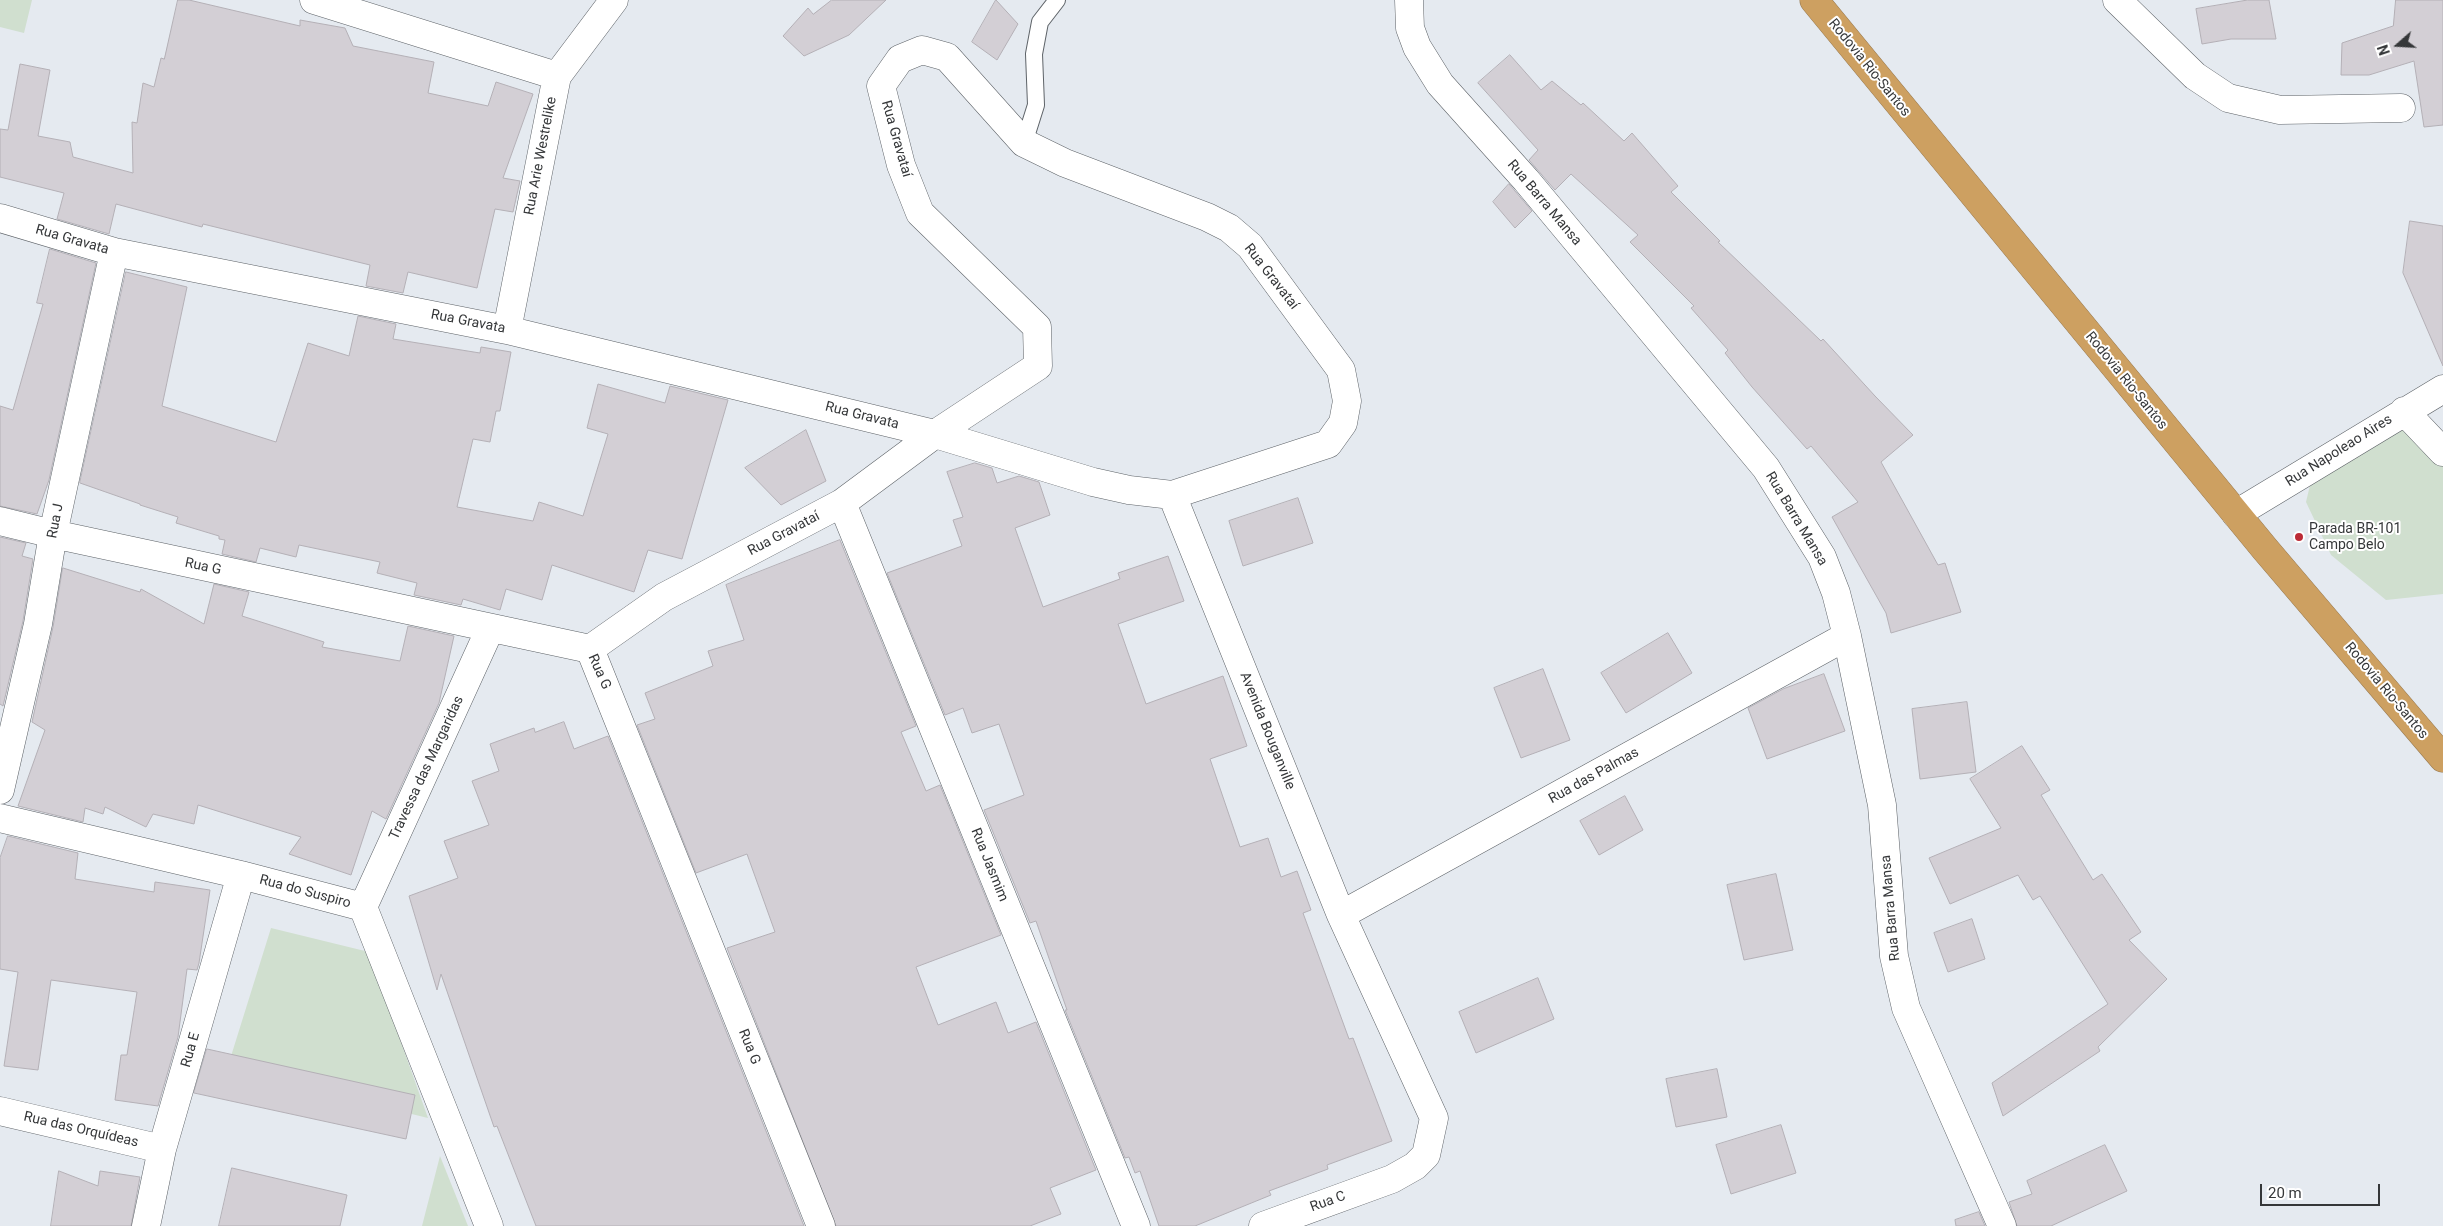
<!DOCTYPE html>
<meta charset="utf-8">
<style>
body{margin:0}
#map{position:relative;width:2443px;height:1226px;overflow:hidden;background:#e5eaf0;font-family:Roboto,sans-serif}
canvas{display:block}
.north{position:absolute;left:2373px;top:20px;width:50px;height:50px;-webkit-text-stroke:4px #fff;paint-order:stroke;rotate:251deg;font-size:14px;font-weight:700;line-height:20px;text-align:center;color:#353739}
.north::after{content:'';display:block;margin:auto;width:18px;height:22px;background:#353739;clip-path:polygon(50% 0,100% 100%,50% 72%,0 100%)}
.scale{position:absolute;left:2260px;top:1184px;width:120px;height:22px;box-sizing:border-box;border:2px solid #353739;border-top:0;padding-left:6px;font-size:15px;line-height:18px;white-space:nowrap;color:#353739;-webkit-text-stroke:4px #fff;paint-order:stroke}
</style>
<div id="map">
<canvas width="2443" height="1226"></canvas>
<div class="north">N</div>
<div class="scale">20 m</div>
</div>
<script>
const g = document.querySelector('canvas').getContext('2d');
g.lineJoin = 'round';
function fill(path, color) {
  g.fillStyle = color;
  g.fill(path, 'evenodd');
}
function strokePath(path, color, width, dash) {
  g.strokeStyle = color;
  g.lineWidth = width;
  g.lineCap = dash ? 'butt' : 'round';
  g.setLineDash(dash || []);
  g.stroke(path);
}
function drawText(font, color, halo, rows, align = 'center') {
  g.font = font + ' Roboto,sans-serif';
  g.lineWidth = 4;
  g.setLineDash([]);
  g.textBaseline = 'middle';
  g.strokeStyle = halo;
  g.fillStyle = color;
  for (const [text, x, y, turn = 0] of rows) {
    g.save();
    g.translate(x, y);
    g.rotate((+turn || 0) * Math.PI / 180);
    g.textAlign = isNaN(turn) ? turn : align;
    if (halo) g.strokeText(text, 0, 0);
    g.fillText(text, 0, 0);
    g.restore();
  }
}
fill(new Path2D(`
 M0,0H32L24,33L0,27Z
 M2404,424L2443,464V594L2386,600L2331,555L2306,502L2311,481Z
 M271,928L369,952L428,1118L227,1069Z
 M440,1156L468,1226H422Z`), '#d0dfcf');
const building = new Path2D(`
 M178,0H189L300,26V20L345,28L353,46L434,62L428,93L488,106L496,82L533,94L503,178L520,181L513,212L495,209L477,288L408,272L403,293L366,286L370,265L203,224L202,227L116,204L109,234L57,219L64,193L0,177V129L8,130L20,64L50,70L38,136L70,142L73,157L133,173L132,122L137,123L143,83L154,87L161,58L164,59Z
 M832,0H886L849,35L804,56L783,36L808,8L813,14Z
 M996,0L1018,24L997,60L972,42Z
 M2248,0H2269L2276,39H2231L2202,44L2196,9Z
 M2396,0H2443V125L2424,127L2414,61L2369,75H2341L2342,43L2393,26Z
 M1510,55L1541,90L1552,81L1581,105L1583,103L1624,141L1632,133L1678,186L1671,192L1720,241L1718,242L1821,341L1823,339L1875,396L1913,435L1881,462L1938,565L1945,563L1961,612L1891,633L1886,613L1832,517L1858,502L1811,446L1807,449L1752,387L1725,353L1728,350L1691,308L1694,306L1630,242L1638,235L1571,174L1555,190L1529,160L1538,150L1478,83Z
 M1509,184L1532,211L1515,228L1493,202Z
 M2410,221L2443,226V366L2403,273Z
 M50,249L96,263L49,480L37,514L0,506V406L13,410L43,304L37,303Z
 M126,272L187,287L162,406L276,442L308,343L349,356L358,316L396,324L393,339L480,353L481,347L511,352L500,411H496L490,442L473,439L457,507L533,521L539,502L583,516L608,434L587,428L598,384L665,403L670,386L728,400L682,559L648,550L634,592L552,565L542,600L506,589L500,610L463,599L461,605L414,595L417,583L377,573L380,562L299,545L296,557L260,548L256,562L222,554L225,540L219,539V536L176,523L178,517L140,505V504L80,483Z
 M806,430L826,481L781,505L745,468Z
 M975,463L992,468L997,483L1019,476L1039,482L1050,515L1015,528L1043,607L1120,579L1118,573L1168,556L1184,601L1118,624L1146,704L1223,676L1247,746L1210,759L1240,847L1268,838L1281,877L1297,871L1311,910L1303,913L1349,1039L1353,1038L1392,1141L1327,1165L1328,1169L1269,1191L1271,1195L1195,1226H1159L1140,1171L1135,1173L1129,1157L1125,1158L1065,1010H1067L1036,921L1030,923L984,810L1024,795L999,724L972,733L963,708L945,715L887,573L962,546L953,520L963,517L947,472Z
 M1298,498L1313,543L1243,566L1229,521Z
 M0,537L26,543L22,556L33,559L23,621L3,706L0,704Z
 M840,540L916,726L901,732L926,791L940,785L1001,935L916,967L938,1025L996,1002L1008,1033L1036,1022L1096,1170L1050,1188L1061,1214L1030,1226H836L727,948L775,932L747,854L696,873L637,725L655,719L645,693L713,666L708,651L744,640L726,585Z
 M63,568L140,592L141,589L204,624L214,584L249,592L242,616L324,642L322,647L400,661L408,626L454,636L439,703L386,819L372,811L351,875L289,854L301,837L198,805L194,824L153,814L146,827L105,807L103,814L85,808L83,822L18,806L45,730L32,722L53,627Z
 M1668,633L1692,673L1626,713L1601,673Z
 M1543,669L1570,740L1521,758L1494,688Z
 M1824,674L1845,731L1767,759L1748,708L1783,689Z
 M1967,702L1976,772L1920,779L1912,709Z
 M564,722L574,749L608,736L804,1226H536L497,1126L494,1127L441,974L437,990L409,896L458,878L444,841L489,825L472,781L499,771L490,744L534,728L535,732Z
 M2022,746L2050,790L2041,795L2093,880L2102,874L2141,932L2129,940L2167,979L2098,1047L2100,1051L2003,1116L1992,1083L2108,1004L2040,896L2033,900L2018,875L1950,904L1929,858L2001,828L1970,779Z
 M1625,796L1643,830L1599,855L1580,821Z
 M8,836L78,853L75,879L154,892L155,882L210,890L199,963L197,970L187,969L178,1037L158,1106L115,1100L121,1055H127L137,992L51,980L38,1070L4,1066L18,972L0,969V858Z
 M1776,874L1793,950L1744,960L1727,885Z
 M1972,919L1985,959L1948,972L1934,933Z
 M1538,978L1554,1019L1476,1053L1459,1012Z
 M207,1049L415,1095L406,1139L194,1093Z
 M1717,1069L1727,1117L1676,1127L1666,1079Z
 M1781,1125L1796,1173L1731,1194L1716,1145Z
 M2105,1145L2127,1191L2051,1226H2017L2009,1202L2032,1194L2027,1181Z
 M232,1168L347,1195L340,1226H219Z
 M59,1171L98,1186L100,1171L140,1177L131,1226H51Z
 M1979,1212L1985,1226H1956L1955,1220Z`);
fill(building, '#d3cfd5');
strokePath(building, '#b4b0b6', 1);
const lane = new Path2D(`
 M1024,143L1036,105L1034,54L1040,22L1057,0`);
const street = new Path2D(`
 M314,0L557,76
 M1409,0L1410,28L1417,47L1440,84L1526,180L1766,468L1822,557L1836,593L1847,636L1882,805L1894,956L1906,1008L2002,1226
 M2117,0L2195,76L2228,98L2280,110L2401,108
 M0,218L114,252L507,330L935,434L1093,482L1129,490L1172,495L1341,915L1434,1118L1426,1155L1415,1166L1392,1179L1263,1226
 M507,330L557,76L614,0
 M2404,411L2443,452
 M842,503L1136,1226
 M2236,514L2443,389
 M0,521L53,534L590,649
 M590,649L664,597L842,503L935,434L1038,366L1037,327L920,213L901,165L881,86L900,59L922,50L947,57L1024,143L1065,163L1207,217L1229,228L1250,246L1341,370L1347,401L1343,423L1328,444L1172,495
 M590,649L821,1226
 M0,790L38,624L53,534L114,252
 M0,818L241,875L363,907
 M363,907L489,1226
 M363,907L490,629
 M1341,915L1847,636
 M0,1111L162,1149
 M146,1226L162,1149L241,875`);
const highway = new Path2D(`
 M1814,0L2265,549L2443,758`);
strokePath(lane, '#5e6368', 18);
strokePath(street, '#5e6368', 29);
strokePath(highway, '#987b53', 29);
strokePath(lane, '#fff', 16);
strokePath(street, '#fff', 28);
strokePath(highway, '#cda061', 28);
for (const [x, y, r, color] of [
 [2299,537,5,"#bc2b36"]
]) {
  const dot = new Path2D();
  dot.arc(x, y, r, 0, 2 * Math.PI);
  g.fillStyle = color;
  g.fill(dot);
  strokePath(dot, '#fff', 2);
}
drawText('14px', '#353739', '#fff', [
 ["Rodovia Rio-Santos",1869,68,51],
 ["Rua Gravataí",896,139,74],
 ["Rua Arie Westrelike",541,156,-79],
 ["Rua Barra Mansa",1544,203,50],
 ["Rua Gravata",72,240,16],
 ["Rua Gravataí",1271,277,52],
 ["Rua Gravata",468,322,11],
 ["Rodovia Rio-Santos",2126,381,51],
 ["Rua Gravata",862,416,14],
 ["Rua Napoleao Aires",2339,451,-32],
 ["Rua Barra Mansa",1796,519,59],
 ["Rua J",56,521,-79],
 ["Rua Gravataí",784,534,-28],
 ["Rua G",203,567,12],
 ["Rua G",599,672,66],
 ["Rodovia Rio-Santos",2386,691,50],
 ["Avenida Bouganville",1267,731,68],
 ["Travessa das Margaridas",427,768,-65],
 ["Rua das Palmas",1594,776,-29],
 ["Rua Jasmim",989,865,68],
 ["Rua do Suspiro",305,892,15],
 ["Rua Barra Mansa",1891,908,-95],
 ["Rua G",749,1047,68],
 ["Rua E",191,1050,-74],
 ["Rua das Orquídeas",81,1130,13],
 ["Rua C",1328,1202,-20]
]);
drawText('14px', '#353739', '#fff', [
 ["Parada BR-101",2309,529],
 ["Campo Belo",2309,545]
], 'left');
</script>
